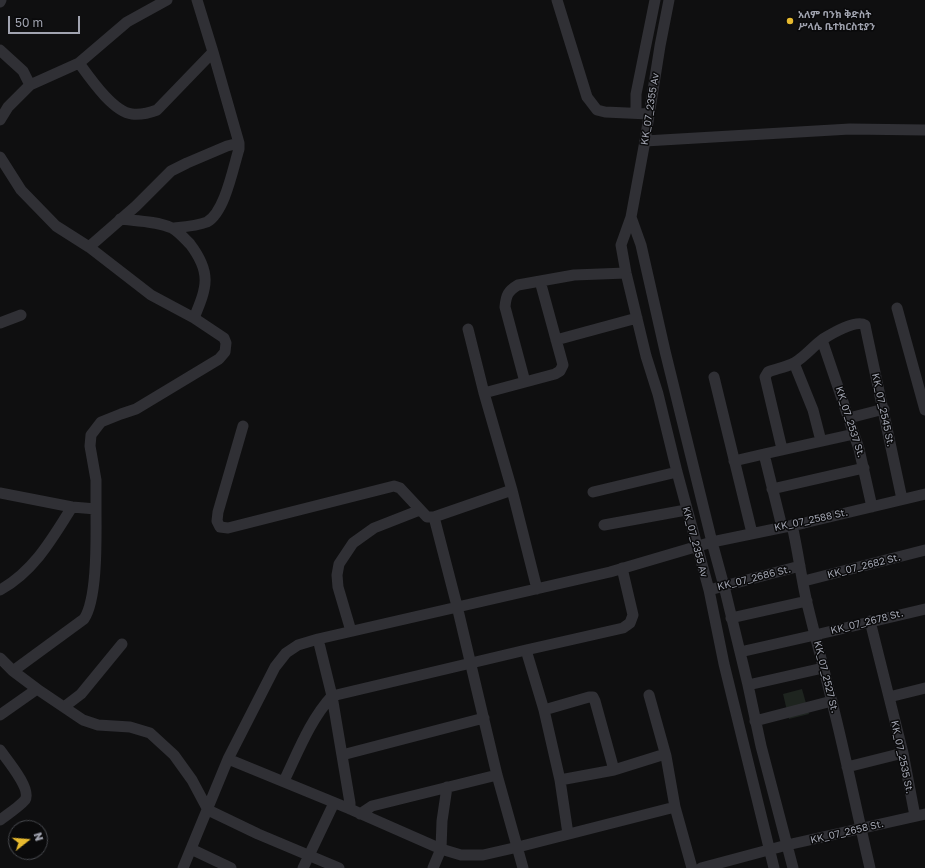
<!DOCTYPE html>
<meta charset="utf-8">
<style>
body{margin:0}
#map{position:relative;width:925px;height:868px;overflow:hidden;background:#0f0f10;font-family:"Golos Text",sans-serif}
canvas{display:block}
.north{position:absolute;left:8px;top:820px;width:40px;height:40px;box-sizing:border-box;background:#0a0a0b;border:1px solid #46484d;border-radius:50%;rotate:73deg;font-size:11px;font-weight:700;line-height:16px;text-align:center;color:#a1a4b0}
.north::after{content:'';display:block;margin:auto;width:14px;height:18px;background:#e7ba2f;clip-path:polygon(50% 0,100% 100%,50% 72%,0 100%)}
.scale{position:absolute;left:8px;top:16px;width:72px;height:18px;box-sizing:border-box;border:2px solid #a1a4b0;border-top:0;padding-left:5px;font-size:12px;line-height:14px;white-space:nowrap;color:#a1a4b0;-webkit-text-stroke:3px #0a0a0b;paint-order:stroke}
</style>
<div id="map">
<canvas width="925" height="868"></canvas>
<div class="north">N</div>
<div class="scale">50 m</div>
</div>
<script>
const g = document.querySelector('canvas').getContext('2d');
g.lineJoin = 'round';
function fill(path, color) {
  g.fillStyle = color;
  g.fill(path, 'evenodd');
}
function strokePath(path, color, width, dash) {
  g.strokeStyle = color;
  g.lineWidth = width;
  g.lineCap = dash ? 'butt' : 'round';
  g.setLineDash(dash || []);
  g.stroke(path);
}
function drawText(font, color, halo, rows, align = 'center') {
  g.font = font + ' "Golos Text","Noto Sans Ethiopic",sans-serif';
  g.lineWidth = 3;
  g.setLineDash([]);
  g.textBaseline = 'middle';
  g.strokeStyle = halo;
  g.fillStyle = color;
  for (const [text, x, y, turn = 0] of rows) {
    g.save();
    g.translate(x, y);
    g.rotate((+turn || 0) * Math.PI / 180);
    g.textAlign = isNaN(turn) ? turn : align;
    if (halo) g.strokeText(text, 0, 0);
    g.fillText(text, 0, 0);
    g.restore();
  }
}
fill(new Path2D(`
 M802,689L809,714L789,719L783,694Z`), '#1e241f');
strokePath(new Path2D(`
 M557,0L587,97L597,110L605,112L649,114
 M669,0L660,46L645,141L631,217L621,245L626,273L646,356L658,394L677,472L709,590L724,664L774,868
 M0,2L1,0
 M0,50L23,71L30,85L8,107L0,120
 M79,63C90,78 113,112 132,114C141,115 149,113 157,110L213,52
 M30,85L79,63L127,22L167,0
 M636,113V94L655,0
 M645,141L850,129L925,130
 M0,157L21,190L56,226L89,247L151,295L194,318L224,338L226,343L225,352L219,359L136,409L121,414L101,422L91,435L90,446L96,480V509
 M631,217L641,245L665,351L712,542L724,586L748,685L761,746L793,868
 M120,219C137,221 156,221 172,228C178,231 185,239 190,244C212,273 207,287 194,318
 M173,228C183,227 197,226 207,222C225,212 233,168 239,149V143L213,52L197,0
 M89,247L136,206L171,171L187,163L227,146L239,143
 M897,308L925,410
 M0,323L21,315
 M468,329L484,393L512,490L537,589
 M556,340L637,318
 M822,340L859,449L872,507
 M794,363L813,410L821,441
 M714,377L752,533
 M525,382L505,307C506,295 508,291 518,285L574,275L626,273
 M484,393L555,374L560,371L563,365L540,281
 M849,418L884,409
 M243,426L218,512L217,521L220,527L228,528L394,486L400,488L427,517H434L512,490
 M782,449L765,377L768,372C776,369 786,367 794,363C805,357 813,346 823,339C831,334 856,319 865,325L866,330L902,499
 M734,461L764,454
 M772,489L864,468
 M593,492L677,472
 M0,493L72,507L96,509C96,535 98,598 84,619L13,671L37,689
 M434,517L457,606L497,775L523,868
 M604,525L686,510
 M792,525C798,551 801,577 807,603C815,636 824,669 832,702C846,757 857,813 870,868
 M782,527L764,454L854,434
 M804,581L925,550
 M0,590C34,571 52,539 72,507
 M709,590L800,566
 M731,618L807,601
 M870,621L903,753L915,816
 M351,631L338,587L337,575L339,564L353,543L374,528L420,510
 M318,639L332,696L350,803V809
 M526,650L544,710L560,780L568,834
 M740,652L815,635L925,609
 M0,658L13,671
 M748,685L823,668
 M649,695L666,756
 M889,697L925,688
 M64,707L81,694L122,644
 M544,710L589,697H593L595,701L614,770
 M0,715L37,689L83,720L98,725L130,727L150,733L174,755L192,780L208,810L258,834L339,868
 M755,721L832,701
 M0,750C7,760 32,789 25,800C19,807 8,814 0,820
 M342,755L484,718
 M228,759L350,809L441,849L433,868
 M847,767L903,753
 M560,780L614,770L662,755L666,756L675,807L692,868
 M284,781C298,752 310,720 332,696L526,650L623,628L630,623L633,615L622,568
 M447,787L442,821L441,849L461,855H483L518,847L675,807
 M360,814L372,806L497,775
 M191,849L231,868
 M183,868L228,759L275,667L286,653L298,645L318,639L610,572L712,542L804,523L925,494
 M303,868L334,803
 M701,868L787,845L925,814`), '#303035', 11);
for (const [x, y, r, color] of [
 [790,21,4,"#e7ba2f"]
]) {
  const dot = new Path2D();
  dot.arc(x, y, r, 0, 2 * Math.PI);
  g.fillStyle = color;
  g.fill(dot);
  strokePath(dot, '#0a0a0b', 1.5);
}
drawText('bold 10px', '#a1a4b0', '#0a0a0b', [
 ["አለም ባንክ ቅድስት",798,15],
 ["ሥላሴ ቤተክርስቲያን",798,27]
], 'left');
drawText('10px', '#a1a4b0', '#0a0a0b', [
 ["KK_07_2355 Av",650,109,-81],
 ["KK_07_2545 St.",883,410,78],
 ["KK_07_2537 St.",850,422,72],
 ["KK_07_2588 St.",811,520,-12],
 ["KK_07_2355 Av",695,542,75],
 ["KK_07_2682 St.",864,566,-14],
 ["KK_07_2686 St.",754,578,-14],
 ["KK_07_2678 St.",867,622,-14],
 ["KK_07_2527 St.",826,677,76],
 ["KK_07_2535 St.",902,757,78],
 ["KK_07_2658 St.",847,832,-13]
]);
</script>
